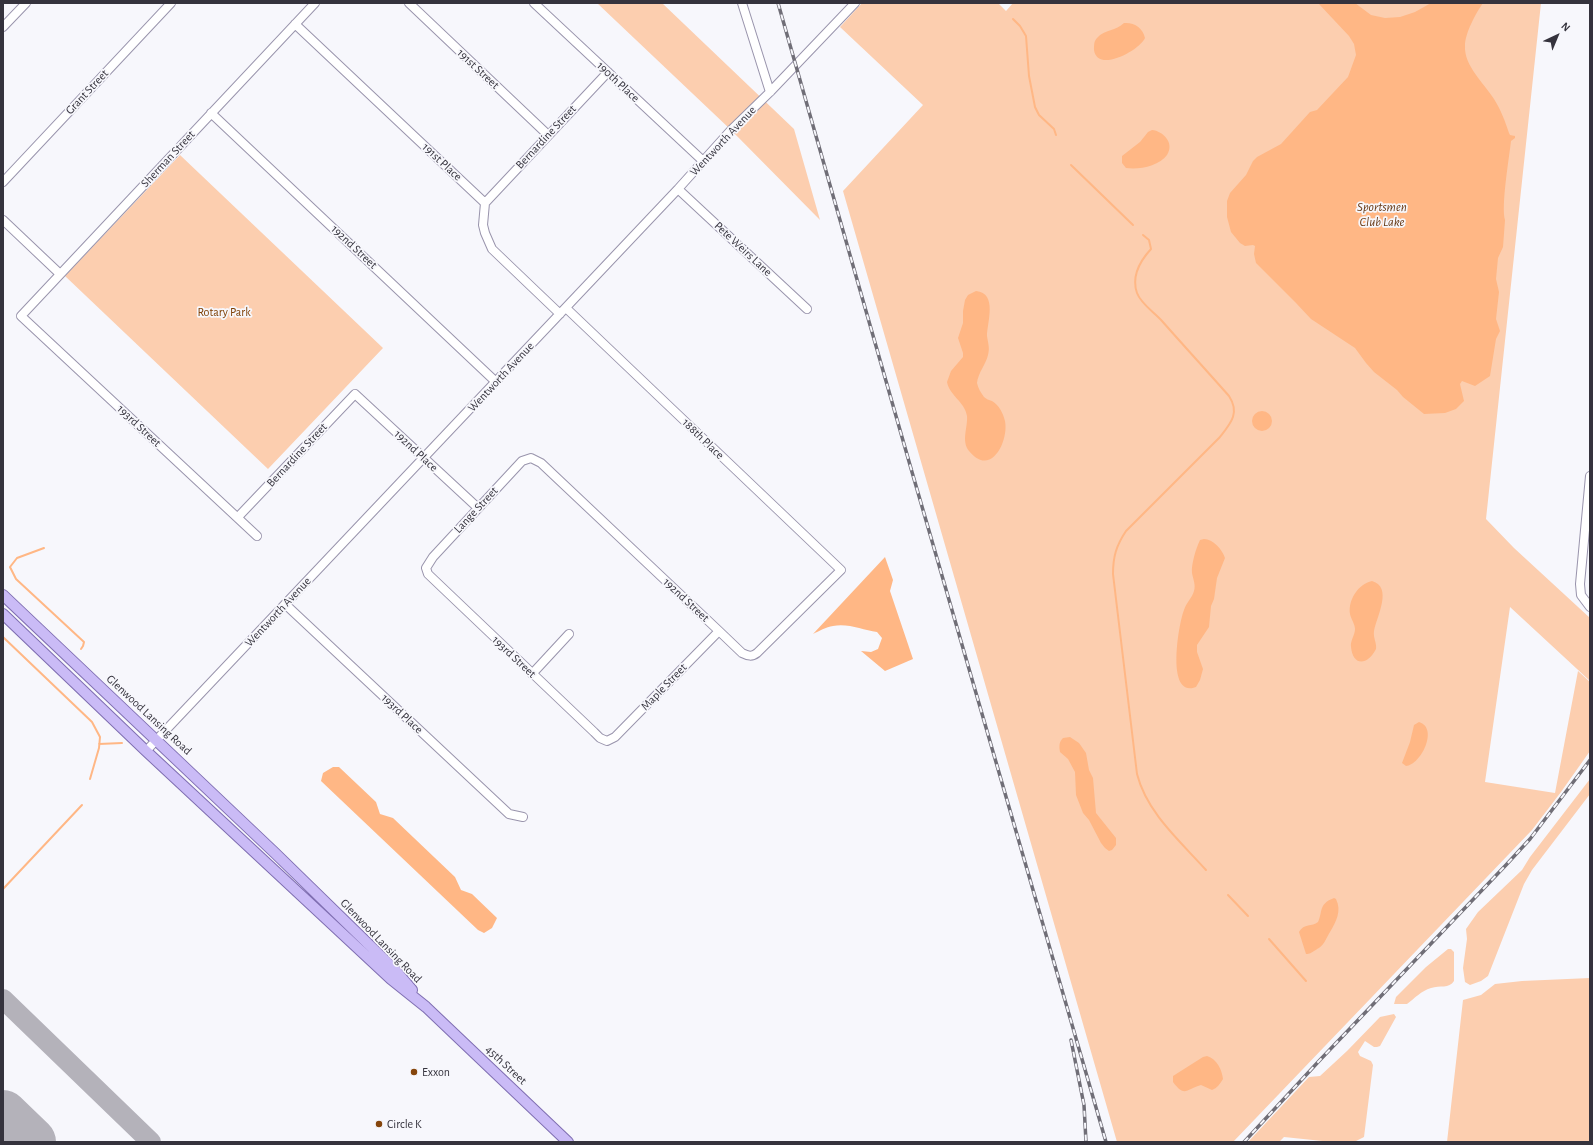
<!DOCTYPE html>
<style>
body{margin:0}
#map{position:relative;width:1593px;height:1145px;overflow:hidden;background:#f7f7fc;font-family:"Alegreya Sans",sans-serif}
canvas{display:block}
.frame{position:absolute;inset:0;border:4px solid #35333d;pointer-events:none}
.north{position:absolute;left:1537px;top:16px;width:40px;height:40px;-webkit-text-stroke:3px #f7f7fc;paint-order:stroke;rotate:44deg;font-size:11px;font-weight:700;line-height:16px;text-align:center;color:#35333d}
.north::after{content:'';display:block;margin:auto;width:14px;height:18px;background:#35333d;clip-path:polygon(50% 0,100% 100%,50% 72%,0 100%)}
</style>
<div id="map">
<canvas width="1593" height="1145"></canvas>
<div class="frame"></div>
<div class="north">N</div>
</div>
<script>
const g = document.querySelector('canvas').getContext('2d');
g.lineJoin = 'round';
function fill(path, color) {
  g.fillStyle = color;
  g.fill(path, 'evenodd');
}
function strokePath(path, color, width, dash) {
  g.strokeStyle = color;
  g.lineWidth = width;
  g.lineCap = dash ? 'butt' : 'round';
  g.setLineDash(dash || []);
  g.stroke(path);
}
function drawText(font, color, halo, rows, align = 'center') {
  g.font = font + ' "Alegreya Sans",sans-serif';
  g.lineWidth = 3.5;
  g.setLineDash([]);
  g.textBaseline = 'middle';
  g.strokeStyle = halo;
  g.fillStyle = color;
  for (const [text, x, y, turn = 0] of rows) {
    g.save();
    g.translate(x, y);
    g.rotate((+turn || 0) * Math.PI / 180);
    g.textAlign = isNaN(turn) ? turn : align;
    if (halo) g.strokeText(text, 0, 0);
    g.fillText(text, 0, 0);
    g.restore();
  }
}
fill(new Path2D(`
 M597,3H662L794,129L820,220L731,130Z
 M862,3H998L1006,11L1013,3H1541L1486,519L1514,548L1590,618V681L1510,607L1485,782L1555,793L1578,671L1590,682V751L1561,792L1532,830L1233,1142H1117L843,191L923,105L840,27Z
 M180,155L383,348L268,469L65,276Z
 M1590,779V794L1532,870L1524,884L1488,976L1481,981L1470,985L1465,982L1463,968L1467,939L1466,929L1478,912L1522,870L1530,857Z
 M1448,949H1451L1454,952V981C1449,989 1440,985 1431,988C1421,991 1415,998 1407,1004H1394L1396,997L1426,967Z
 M1590,978V1142H1447L1463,1000L1481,995L1495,984L1522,981Z
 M1394,1014L1396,1017L1380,1046L1377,1047H1374L1365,1041L1358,1052L1360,1056L1371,1061L1373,1065L1364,1137L1354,1142H1332L1284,1137L1279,1142H1248L1309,1077L1320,1076L1347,1051L1380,1017Z`), '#fcceaf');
fill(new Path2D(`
 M1318,3H1355L1371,15L1385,18L1400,17L1415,12L1431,3H1483C1476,13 1465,33 1465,46C1464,66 1484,83 1494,99C1501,110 1505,121 1509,133L1510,135L1515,136V138L1511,141C1509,159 1501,206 1505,220L1503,247L1498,258L1496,279L1499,292L1496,319L1500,331L1496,339L1490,376L1475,386L1462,381L1460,384L1464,401L1456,409L1445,413L1424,414L1403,397L1397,390L1374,372L1366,363L1355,348L1311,319L1296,303L1256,263L1254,254L1255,246L1253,245L1245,246L1240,243L1231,232L1227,217V201L1230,193L1246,175L1253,161L1257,157L1281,144L1310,112L1317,110L1348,77L1356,55L1354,44L1349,36Z
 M1124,23C1134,22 1143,28 1145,38C1139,51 1097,73 1094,50C1094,45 1094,41 1097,38C1105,29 1116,31 1124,23Z
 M1152,130C1163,131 1175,143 1167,155C1159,166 1139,170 1126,168L1122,163V156L1140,142L1148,132Z
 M976,291C998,293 987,323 987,336C988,343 990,348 988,355C986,364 978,373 977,383C978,388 981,393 984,397C986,399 989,400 992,401C999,405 1003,413 1005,421C1009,441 991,478 969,451C961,441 968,427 967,416C965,402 949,395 947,382L951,371L963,357V353L958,338L963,323V311L965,300L968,295Z
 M1252 421a10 10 0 1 1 20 0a10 10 0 1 1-20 0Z
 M1204,539C1213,539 1222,549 1225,558L1217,578L1214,599L1211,606L1209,627L1197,645V652L1203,669L1200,680L1196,687C1165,699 1179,622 1184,610C1186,603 1192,598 1194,591C1196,585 1193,579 1192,573C1191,565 1196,548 1200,540Z
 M885,557L893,580L890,591L913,659L885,671L861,651L871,652L878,649L882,638L877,632C863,630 848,623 833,626C826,627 819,631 813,634Z
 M1372,581C1393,587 1377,616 1374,631C1373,638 1377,643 1376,649C1368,665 1353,667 1351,647C1350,641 1355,635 1355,629C1355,624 1351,619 1350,614C1348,600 1358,584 1372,581Z
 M1419,722C1439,728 1421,765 1406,766L1402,763L1410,742L1414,725Z
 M1070,737L1079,743L1086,753L1089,770L1093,778L1096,813L1116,838V845L1112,850L1109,851L1105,848L1101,843L1089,820L1083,813L1076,795L1075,772L1068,759L1060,752C1059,746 1059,742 1063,738Z
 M333,767H339L376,802L380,814L393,818L455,877L461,890L472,894L497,918L492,928L484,933L478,930L321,781L323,773Z
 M1334,898L1336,899C1342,911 1336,922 1330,932C1324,942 1325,945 1314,951C1311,953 1310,954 1306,954L1299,932C1304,923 1312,927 1318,922C1323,912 1318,904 1334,898Z
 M1207,1056C1217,1059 1222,1070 1223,1079C1220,1084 1217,1088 1212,1090L1201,1085C1186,1089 1185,1098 1173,1082V1076L1203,1057Z`), '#ffb785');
strokePath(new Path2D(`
 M1013,19L1020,26L1026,36L1029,76L1035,107L1039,115L1054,129L1056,135
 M1071,165L1133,225
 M1143,235L1149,240L1151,249C1140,261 1131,276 1137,293C1141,304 1154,312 1162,321C1184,346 1207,371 1229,396C1240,413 1231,423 1220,437L1126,531C1116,546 1113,557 1113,574L1137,774C1147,813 1180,841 1206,870
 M44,548L17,558L10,567L16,579L84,642L83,646L81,649
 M3,637L92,722L100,737L99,748L90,779
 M99,744L122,743
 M3,889L82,805
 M1228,895L1248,916
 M1269,939L1306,981`), '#ffb785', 2);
strokePath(new Path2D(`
 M3,999L151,1142`), '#b4b2ba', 20);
strokePath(new Path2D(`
 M3,1115L31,1142`), '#b4b2ba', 50);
const minor = new Path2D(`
 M409,3L548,135
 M534,3L702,160
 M742,3L770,92
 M295,24L485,203L483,225L485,233L492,249L560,314
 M3,27L26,3
 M211,113L496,382
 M3,182L171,3
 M678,189L807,309
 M485,203L608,72
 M3,220L60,274
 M566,308L841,570L757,653C752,657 748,656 742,653L719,631L541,463L531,458L522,461L433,557L426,568L428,574L594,732L600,738L607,741L615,737L719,631
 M1590,476L1580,584L1581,595L1590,607
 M238,517L355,394L478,508
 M257,536L21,316L315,3
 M285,604L509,814L523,817
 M532,674L569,634
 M146,751L678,189L731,130L770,92L855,3`);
const major = new Path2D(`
 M3,595L275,853L395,970L412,990
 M3,614L146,751L391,979L426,1007L568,1142`);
strokePath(minor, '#9994ac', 10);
strokePath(major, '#7f6eb1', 12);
strokePath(minor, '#fff', 8);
strokePath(major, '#cabbf6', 10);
const rail = new Path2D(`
 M778,3L912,472L1106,1142
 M1071,1040L1084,1105L1086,1142
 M1244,1142L1319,1061L1506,865L1530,839L1590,760`);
strokePath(rail, '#706e77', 3.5);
strokePath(rail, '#f7f7fc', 2, [6]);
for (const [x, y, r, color] of [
 [414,1072,4,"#85450c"],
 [379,1124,4,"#85450c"]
]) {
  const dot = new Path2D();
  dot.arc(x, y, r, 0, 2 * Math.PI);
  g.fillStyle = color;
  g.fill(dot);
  strokePath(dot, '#f7f7fc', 1.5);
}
drawText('12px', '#35333d', '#f7f7fc', [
 ["191st Street",478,69,43],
 ["190th Place",618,82,43],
 ["Grant Street",87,92,-47],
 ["Bernardine Street",546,137,-47],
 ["Wentworth Avenue",723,141,-47],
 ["Sherman Street",168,159,-47],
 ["191st Place",442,162,43],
 ["192nd Street",354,247,43],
 ["Pete Weirs Lane",743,249,43],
 ["Wentworth Avenue",501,377,-47],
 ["193rd Street",139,426,43],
 ["188th Place",703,439,44],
 ["192nd Place",416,451,43],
 ["Bernardine Street",297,455,-47],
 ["Lange Street",476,510,-47],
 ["192nd Street",686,600,43],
 ["Wentworth Avenue",278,612,-47],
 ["193rd Street",514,657,43],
 ["Maple Street",664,687,-46],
 ["193rd Place",402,714,43],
 ["Glenwood Lansing Road",149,715,43],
 ["Glenwood Lansing Road",381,941,46],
 ["45th Street",506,1065,43]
]);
drawText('12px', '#7d3d00', '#f7f7fc', [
 ["Rotary Park",224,312]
]);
drawText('12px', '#35333d', '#f7f7fc', [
 ["Exxon",422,1072],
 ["Circle K",387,1124]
], 'left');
drawText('italic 13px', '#683a16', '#f7f7fc', [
 ["Sportsmen",1382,207],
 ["Club Lake",1382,222]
]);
</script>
